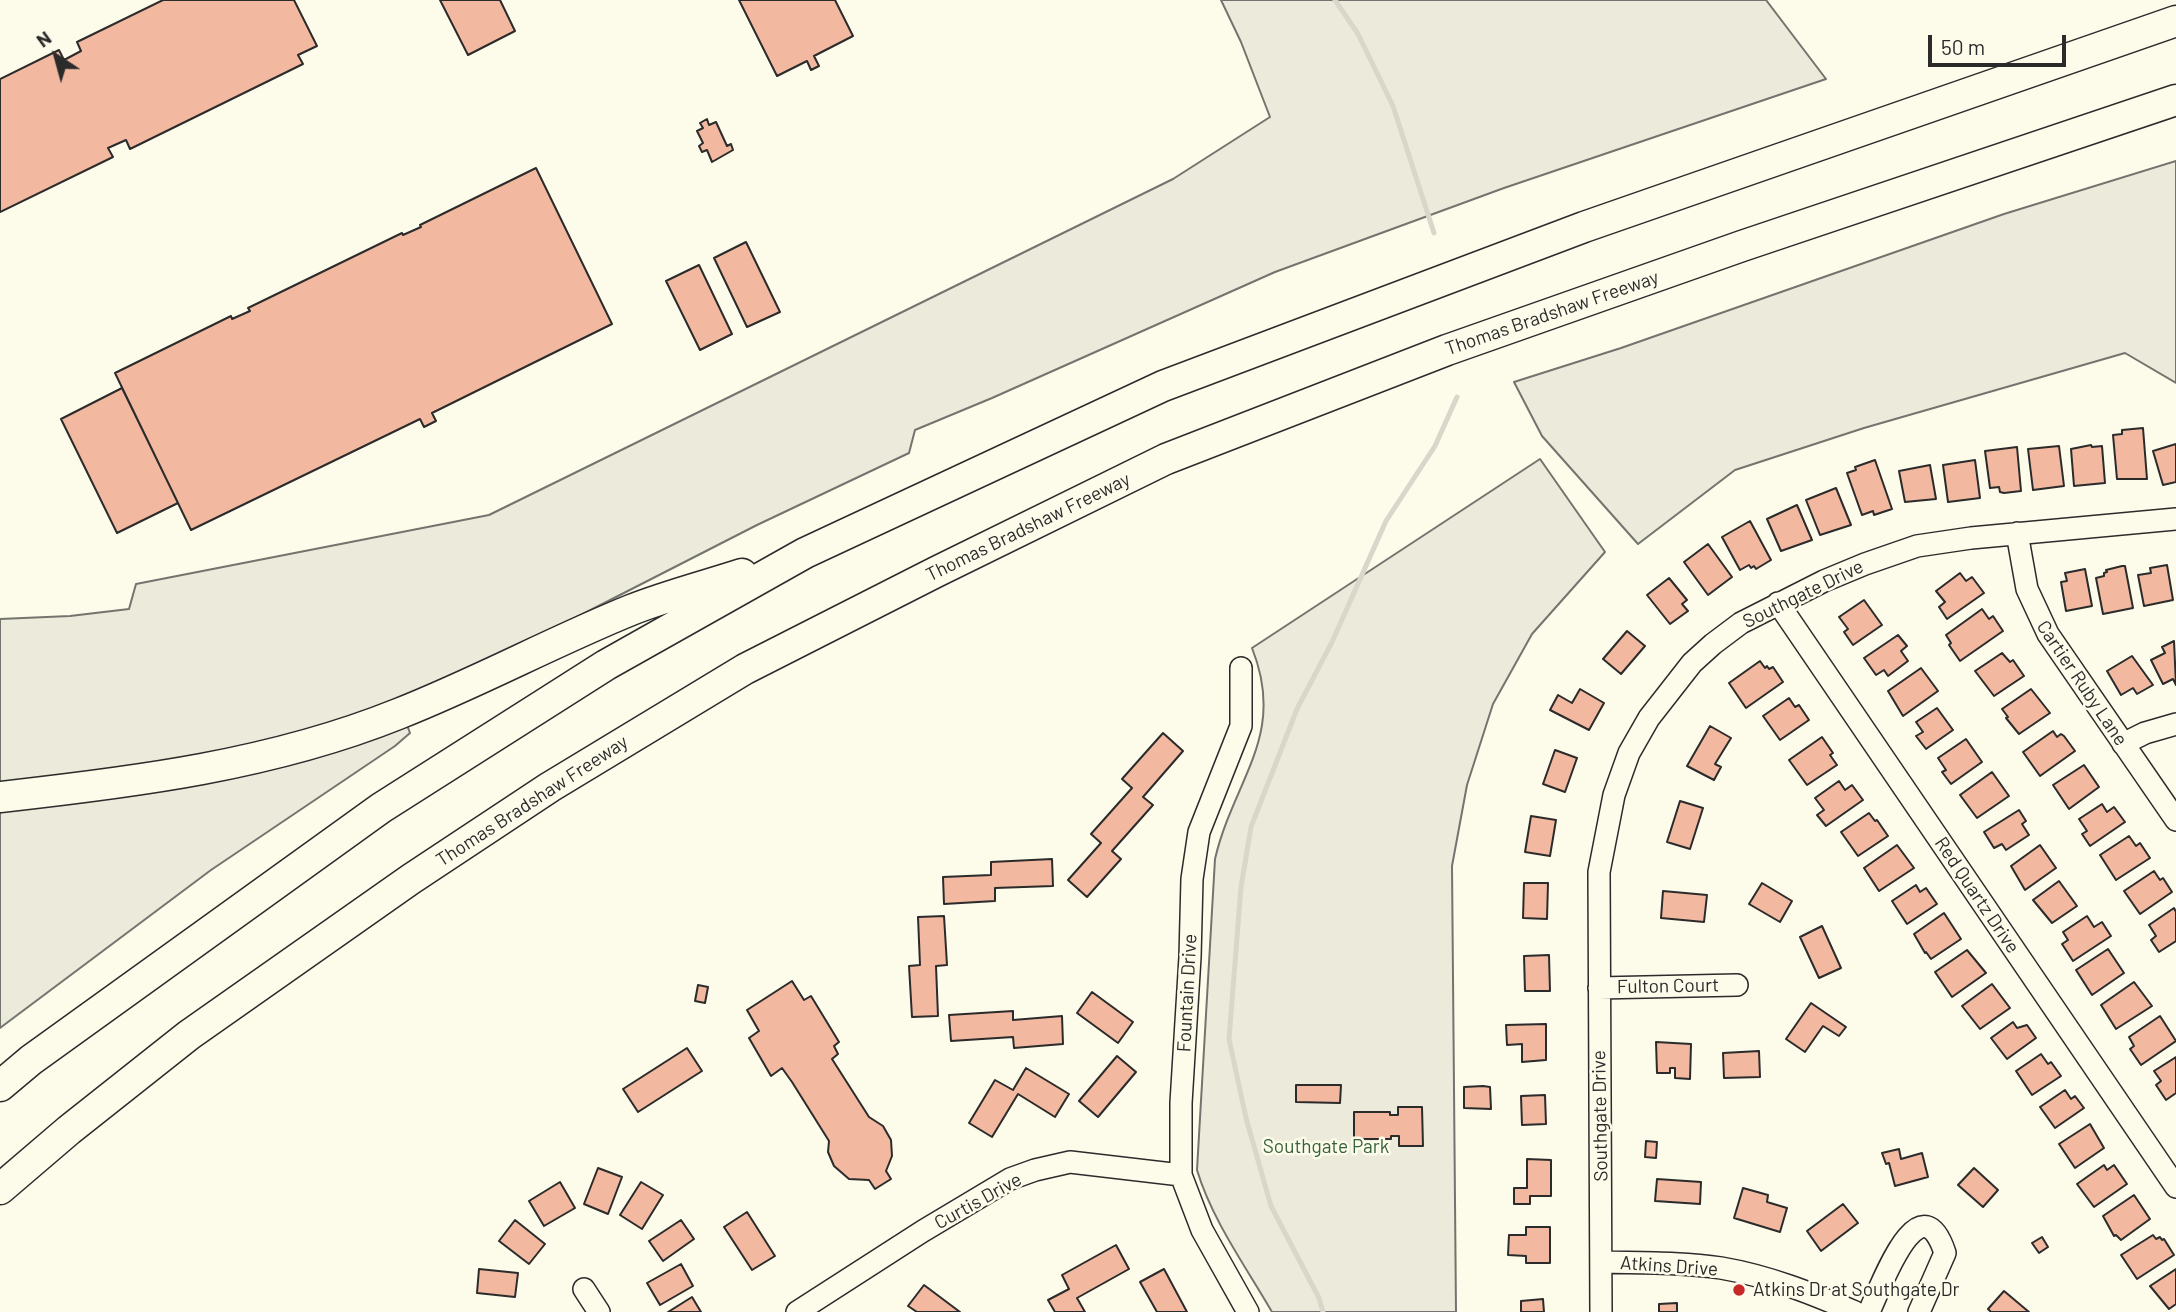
<!DOCTYPE html>
<style>
body{margin:0}
#map{position:relative;width:2176px;height:1312px;overflow:hidden;background:#fdfbea;font-family:Barlow,sans-serif}
canvas{display:block}
.north{position:absolute;left:21px;top:21px;width:70px;height:70px;-webkit-text-stroke:5px #fdfbea;paint-order:stroke;rotate:324deg;font-size:19px;font-weight:700;line-height:28px;text-align:center;color:#2b2b2b}
.north::after{content:'';display:block;margin:auto;width:24px;height:32px;background:#2b2b2b;clip-path:polygon(50% 0,100% 100%,50% 72%,0 100%)}
.scale{position:absolute;left:1928px;top:35px;width:138px;height:32px;box-sizing:border-box;border:4px solid #2b2b2b;border-top:0;padding-left:9px;font-size:21px;line-height:24px;white-space:nowrap;color:#2b2b2b;-webkit-text-stroke:5px #fdfbea;paint-order:stroke}
</style>
<div id="map">
<canvas width="2176" height="1312"></canvas>
<div class="north">N</div>
<div class="scale">50 m</div>
</div>
<script>
const g = document.querySelector('canvas').getContext('2d');
g.lineJoin = 'round';
function fill(path, color) {
  g.fillStyle = color;
  g.fill(path, 'evenodd');
}
function strokePath(path, color, width, dash) {
  g.strokeStyle = color;
  g.lineWidth = width;
  g.lineCap = dash ? 'butt' : 'round';
  g.setLineDash(dash || []);
  g.stroke(path);
}
function drawText(font, color, halo, rows, align = 'center') {
  g.font = font + ' Barlow,sans-serif';
  g.lineWidth = 5;
  g.setLineDash([]);
  g.textBaseline = 'middle';
  g.strokeStyle = halo;
  g.fillStyle = color;
  for (const [text, x, y, turn = 0] of rows) {
    g.save();
    g.translate(x, y);
    g.rotate((+turn || 0) * Math.PI / 180);
    g.textAlign = isNaN(turn) ? turn : align;
    if (halo) g.strokeText(text, 0, 0);
    g.fillText(text, 0, 0);
    g.restore();
  }
}
const green = new Path2D(`
 M1221,0H1766L1826,79L1504,188L1275,272L992,398L915,430L909,453L757,525L524,644L395,702L277,740L185,760L0,785V619L70,616L129,609L136,584L489,515L1173,179L1270,117L1241,42Z
 M2176,161V383L2125,353L1864,428L1735,470L1638,544L1542,436L1514,382L1621,348L2004,214Z
 M1540,459L1605,552L1532,634L1493,704L1467,785L1452,866L1456,1312H1272C1246,1267 1212,1220 1197,1170L1215,859C1234,778 1287,736 1252,648Z
 M407,725L410,733L395,746L211,870L0,1028V810Z`);
fill(green, '#ecebdb');
strokePath(green, '#74746e', 2);
strokePath(new Path2D(`
 M1335,0L1358,34L1393,106L1434,233
 M1323,1312L1319,1298L1271,1206L1246,1118L1229,1039L1241,887L1251,827L1297,709L1332,642L1386,521L1435,446L1457,397`), '#d8d7c9', 5);
const building = new Path2D(`
 M163,0H294L317,46L298,55L303,64L130,149L126,140L108,148L113,157L0,212V79L59,50L64,60L81,51L77,42Z
 M440,0H500L515,31L468,55Z
 M739,0H835L853,36L814,56L819,66L811,70L807,61L777,76Z
 M707,119L709,125L716,122L727,146L731,144L733,150L712,162L707,150L702,152L699,146L703,143L697,131L703,128L700,123Z
 M536,168L612,324L432,413L436,421L424,427L420,419L191,530L115,373L231,316L232,319L250,311L248,308L402,233L403,235L421,227L420,225Z
 M746,242L780,312L747,327L714,258Z
 M699,265L732,334L700,350L666,281Z
 M122,388L178,503L117,533L61,419Z
 M2143,428L2147,479H2117L2113,435L2122,434V430Z
 M2176,444V482L2163,485L2153,451Z
 M2091,445L2092,447L2102,446L2105,483L2074,486L2071,449Z
 M2059,446L2064,486L2033,490L2028,449Z
 M2017,447L2021,491L2004,493L2000,492L1999,487L1990,488L1985,451Z
 M1875,460L1892,509L1874,515L1873,511L1862,515L1847,473L1856,470L1855,467Z
 M1975,460L1980,498L1948,502L1943,465Z
 M1930,465L1936,499L1905,502L1899,471Z
 M1836,488L1851,525L1820,535L1806,500Z
 M1797,505L1812,540L1781,551L1767,519Z
 M1750,521L1771,560L1756,569L1754,566L1751,568L1749,565L1740,570L1722,537Z
 M1708,544L1732,577L1708,595L1684,562Z
 M2167,565L2173,600L2144,606L2138,575L2151,573L2150,568Z
 M2122,566H2125L2133,608L2103,614L2096,578L2104,576V573L2107,572L2106,570Z
 M2085,569L2092,606L2066,611L2061,582L2067,581L2065,573Z
 M1960,573L1966,581L1972,577L1984,593L1947,619L1939,607L1945,602L1936,591Z
 M1669,578L1687,600L1682,604L1688,611L1670,624L1647,595Z
 M1864,600L1882,625L1853,645L1844,632L1848,629L1839,617Z
 M1982,609L1989,619L1993,616L2003,631L1960,661L1949,645L1951,643L1946,635Z
 M1627,631L1645,646L1621,674L1603,659Z
 M1898,635L1907,646L1901,651L1908,661L1888,676L1884,670L1876,675L1864,658Z
 M2174,641L2176,685L2173,679L2163,684L2151,660L2165,653L2162,647Z
 M2002,653L2010,662L2013,660L2024,676L1994,696L1975,671Z
 M2132,656L2153,685L2137,694L2133,688L2121,695L2107,671Z
 M1760,661L1765,668L1767,666L1769,669L1773,667L1783,682L1746,708L1729,683Z
 M1921,668L1938,691L1903,716L1888,691Z
 M1580,689L1604,703L1589,730L1550,710L1558,695L1572,703Z
 M2031,689L2050,713L2019,734L2006,718L2008,717L2002,709Z
 M1789,698L1795,707L1799,705L1809,720L1780,740L1763,716Z
 M1937,708L1953,730L1926,749L1916,736L1923,732L1916,722Z
 M1710,726L1731,738L1715,764L1721,767L1714,780L1687,766Z
 M2053,731L2057,737L2061,734L2064,736L2075,751L2040,776L2023,752Z
 M1163,733L1183,751L1143,797L1153,805L1112,851L1121,859L1087,897L1068,880L1101,843L1091,834L1132,788L1122,779Z
 M1822,737L1833,753L1830,755L1837,765L1807,785L1789,760Z
 M1966,739L1982,762L1951,784L1942,772L1946,770L1938,758Z
 M1555,750L1577,758L1565,792L1543,784Z
 M2084,765L2099,787L2069,809L2053,785Z
 M1992,772L2009,796L1977,818L1960,795Z
 M1839,781L1845,790L1852,785L1863,800L1826,826L1817,815L1824,810L1815,798Z
 M1680,801L1703,808L1690,849L1667,842Z
 M2102,804L2107,812L2114,807L2125,822L2090,846L2082,834L2087,831L2079,819Z
 M2019,810L2026,821L2022,824L2029,835L2006,850L2002,844L1994,848L1984,832Z
 M1869,813L1875,821L1877,820L1888,836L1858,856L1841,832Z
 M1531,816L1556,820L1550,856L1525,852Z
 M2129,836L2136,846L2140,843L2150,858L2116,880L2100,855Z
 M1897,845L1914,868L1879,891L1864,868Z
 M2040,845L2056,868L2025,890L2011,866Z
 M1052,859L1053,886L995,888V901L944,904L943,877L991,875V862Z
 M2154,871L2160,880L2163,878L2172,892L2140,914L2124,891Z
 M2059,881L2077,906L2052,923L2033,900Z
 M1524,883H1548L1547,919L1523,918Z
 M1762,883L1792,901L1780,922L1749,904Z
 M1916,885L1920,892L1926,888L1937,904L1907,924L1892,901Z
 M1663,891L1707,895L1704,922L1661,918Z
 M2174,908L2176,912V941L2159,952L2151,940L2156,936L2149,925Z
 M1944,913L1961,939L1931,959L1926,952L1925,953L1914,934Z
 M944,916L947,965L936,966L938,1016L912,1017L909,966L920,965L918,917Z
 M2087,916L2094,927L2102,922L2111,936L2073,961L2062,944L2068,940L2063,932Z
 M1822,926L1841,968L1819,978L1800,937Z
 M2108,949L2124,973L2092,995L2076,970Z
 M1967,950L1986,973L1952,997L1935,972Z
 M1549,955L1550,991H1525L1524,956Z
 M792,981L804,1000L811,996L839,1042L834,1046L838,1054L832,1059L869,1117L883,1126L891,1140L892,1156L886,1171L891,1179L875,1189L869,1180L849,1179L834,1166L828,1152L829,1141L792,1082L782,1068L771,1076L749,1038L759,1031L747,1010Z
 M2134,982L2152,1006L2116,1029L2101,1005Z
 M1992,984L2010,1008L1980,1029L1962,1006Z
 M698,985L708,987L705,1003L695,1001Z
 M1092,992L1133,1022L1118,1043L1077,1013Z
 M1811,1003L1846,1027L1839,1036L1823,1026L1805,1052L1786,1039Z
 M1013,1011V1020L1062,1016L1063,1044L1014,1048L1013,1037L951,1041L949,1015Z
 M2160,1016L2176,1041L2141,1065L2130,1049L2134,1046L2129,1037Z
 M2013,1022L2017,1028L2027,1025L2036,1038L2007,1059L1991,1038Z
 M1546,1024V1060L1522,1062V1044L1507,1045L1506,1025Z
 M1656,1042L1691,1044L1690,1079L1675,1078V1068H1670V1073H1657Z
 M687,1048L702,1071L638,1112L623,1089Z
 M1759,1051L1760,1077L1724,1078L1723,1053Z
 M2041,1054L2048,1064L2051,1062L2061,1076L2032,1095L2016,1071Z
 M1117,1056L1136,1072L1098,1117L1079,1101Z
 M2176,1057V1093L2166,1100L2156,1085L2161,1081L2154,1071Z
 M1026,1068L1069,1094L1055,1117L1018,1094L992,1137L969,1123L995,1080L1013,1090Z
 M1296,1085H1341L1340,1103L1296,1102Z
 M1483,1086L1490,1087L1491,1109L1464,1108V1087Z
 M2065,1090L2071,1099L2075,1096L2084,1108L2055,1128L2040,1107Z
 M1545,1095L1546,1124L1522,1125L1521,1096Z
 M1398,1107H1422L1423,1146H1399V1136H1391V1139H1354V1112H1390V1115H1398Z
 M2090,1124L2104,1148L2075,1168L2059,1144Z
 M1646,1141L1657,1142L1656,1158L1645,1157Z
 M1899,1149L1901,1159L1922,1153L1928,1177L1895,1186L1889,1163L1886,1164L1882,1153Z
 M1527,1159L1551,1160V1196H1530V1204H1514V1188H1527Z
 M2104,1165L2107,1170L2114,1165L2127,1184L2094,1207L2077,1184Z
 M598,1168L622,1177L608,1214L584,1204Z
 M1974,1168L1998,1190L1983,1207L1958,1185Z
 M1657,1179L1701,1182L1700,1204L1655,1201Z
 M560,1182L575,1208L544,1226L529,1201Z
 M641,1182L663,1195L642,1229L620,1215Z
 M1743,1188L1768,1195L1767,1202L1787,1208L1780,1232L1734,1218Z
 M2134,1195L2150,1219L2121,1240L2116,1235L2114,1236L2103,1216Z
 M1843,1204L1858,1223L1821,1251L1807,1231Z
 M747,1212L775,1256L752,1270L724,1227Z
 M515,1220L545,1244L529,1264L499,1241Z
 M681,1220L694,1239L663,1261L649,1241Z
 M1526,1227H1550V1263H1526V1256L1508,1255L1509,1235H1526Z
 M2153,1235L2156,1239L2160,1237L2162,1240L2164,1239L2174,1255L2137,1279L2121,1255Z
 M2042,1237L2048,1247L2039,1253L2032,1243Z
 M1116,1245L1129,1269L1077,1298L1085,1312H1055L1048,1300L1069,1289L1062,1275Z
 M681,1264L693,1286L660,1305L647,1283Z
 M479,1269L518,1273L515,1297L477,1293Z
 M1164,1269L1187,1312H1157L1140,1282Z
 M2176,1269V1304L2169,1309L2150,1286Z
 M924,1285L960,1312H917L908,1306Z
 M2004,1291L2029,1312H1991L1988,1309Z
 M692,1297L701,1312H668Z
 M1543,1299L1544,1312H1521V1301Z
 M1677,1303V1312H1659V1304Z`);
fill(building, '#f2b8a0');
strokePath(building, '#2b2b2b', 2);
const minor = new Path2D(`
 M2017,533L2027,589L2048,634L2176,820
 M1778,603L2176,1187
 M1241,668V726L1199,832L1192,879L1190,957L1181,1103V1175L1202,1230L1248,1312
 M2123,744L2145,733L2176,724
 M1599,988L1737,985
 M1601,1262C1641,1263 1682,1262 1721,1268C1768,1276 1811,1293 1855,1312
 M584,1289L599,1312
 M797,1312L923,1231L1010,1179L1035,1170L1070,1162L1181,1175
 M1601,1312L1599,872L1614,795L1629,753L1649,718L1692,663L1713,644L1741,623L1824,581L1865,564L1917,546L1971,538L2176,519
 M1869,1312C1880,1289 1920,1176 1945,1253L1919,1312`);
const highway = new Path2D(`
 M0,797C135,782 271,765 398,714C477,683 552,642 631,610C666,596 705,586 742,574
 M0,1086L31,1060L381,808L606,665L805,553L1163,386L1584,227L2176,21
 M0,1189L69,1130L189,1035L411,879L550,787L745,669L936,572L1166,459L1447,350L1742,246L2176,100`);
strokePath(minor, '#2b2b2b', 24);
strokePath(highway, '#2b2b2b', 33);
strokePath(minor, '#fdfbea', 21);
strokePath(highway, '#fdfbea', 30);
for (const [x, y, r, color] of [
 [1739,1290,7,"#c62828"]
]) {
  const dot = new Path2D();
  dot.arc(x, y, r, 0, 2 * Math.PI);
  g.fillStyle = color;
  g.fill(dot);
  strokePath(dot, '#fdfbea', 2.5);
}
drawText('19px', '#2b2b2b', '#fdfbea', [
 ["Thomas Bradshaw Freeway",1552,313,-19],
 ["Thomas Bradshaw Freeway",1028,527,-26],
 ["Southgate Drive",1803,594,-26],
 ["Cartier Ruby Lane",2082,683,56],
 ["Thomas Bradshaw Freeway",532,801,-33],
 ["Red Quartz Drive",1977,895,56],
 ["Fulton Court",1668,986,-1],
 ["Fountain Drive",1187,993,-87],
 ["Southgate Drive",1600,1116,-91],
 ["Curtis Drive",978,1201,-29],
 ["Atkins Drive",1669,1266,4]
]);
drawText('19px', '#34623c', '#fdfbea', [
 ["Southgate Park",1326,1147]
]);
drawText('19px', '#2b2b2b', '#fdfbea', [
 ["Atkins Dr at Southgate Dr",1753,1290]
], 'left');
</script>
